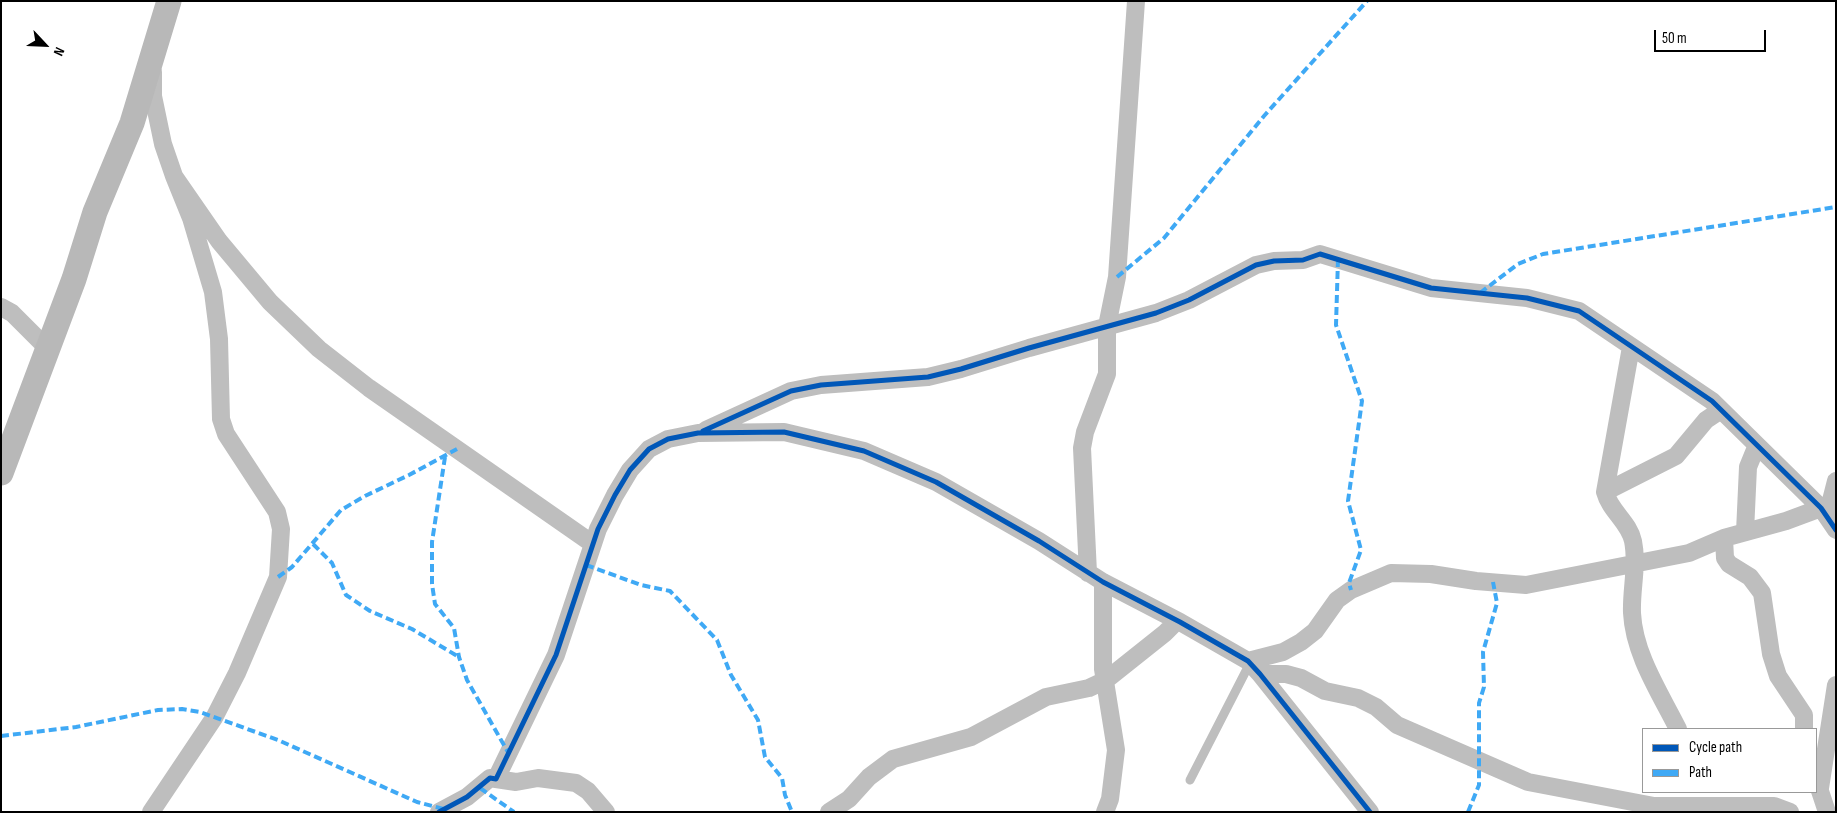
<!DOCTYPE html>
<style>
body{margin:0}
#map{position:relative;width:1837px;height:813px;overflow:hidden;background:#fff;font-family:"Sofia Sans Condensed",sans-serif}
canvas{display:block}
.frame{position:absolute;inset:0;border:2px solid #000;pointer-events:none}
.legend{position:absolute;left:1642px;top:728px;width:175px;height:65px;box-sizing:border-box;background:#fff;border:1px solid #999;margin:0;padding:6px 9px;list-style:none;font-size:15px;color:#000}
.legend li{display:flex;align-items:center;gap:10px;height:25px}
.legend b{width:25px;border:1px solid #999}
.north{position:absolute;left:20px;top:20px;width:50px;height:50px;-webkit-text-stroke:4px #fff;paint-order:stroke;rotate:115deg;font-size:14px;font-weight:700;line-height:20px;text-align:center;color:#000}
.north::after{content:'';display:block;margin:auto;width:18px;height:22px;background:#000;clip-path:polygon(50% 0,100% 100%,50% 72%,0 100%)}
.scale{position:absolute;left:1654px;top:30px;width:112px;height:22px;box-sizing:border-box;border:2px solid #000;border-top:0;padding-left:6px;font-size:15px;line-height:18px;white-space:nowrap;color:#000;-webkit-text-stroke:4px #fff;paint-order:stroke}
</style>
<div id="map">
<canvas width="1837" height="813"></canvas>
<div class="frame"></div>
<ul class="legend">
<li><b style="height:6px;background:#0057b8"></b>Cycle path</li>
<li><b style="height:6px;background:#3fa9f5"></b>Path</li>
</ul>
<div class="north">N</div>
<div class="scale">50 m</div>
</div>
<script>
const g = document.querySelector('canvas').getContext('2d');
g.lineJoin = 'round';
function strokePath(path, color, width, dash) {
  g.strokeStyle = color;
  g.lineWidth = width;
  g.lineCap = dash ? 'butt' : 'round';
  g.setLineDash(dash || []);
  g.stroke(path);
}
strokePath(new Path2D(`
 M1190,780L1250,663`), '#bebebe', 9);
strokePath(new Path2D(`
 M153,72V96L163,144L174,176L219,241L270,302L319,349L369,388L593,544
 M1,307L12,313L48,349
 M1631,347L1605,492C1610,511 1629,522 1633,541C1638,565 1631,589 1632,613C1634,654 1660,693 1678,729
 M706,430L791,391L821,385L928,377L961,369L1029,348L1156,313L1189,300L1256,265L1274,261L1303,260L1320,254L1431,288L1527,298L1579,311L1712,401L1821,508L1836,530
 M1605,492L1676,456L1706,420L1721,410
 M1827,516L1836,481
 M1745,532L1748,467L1757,445
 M1724,538L1725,558L1729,564L1750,577L1762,593L1771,654L1778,676L1804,715V729
 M1088,573L1082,448L1085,432L1107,374V326L1117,277L1136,1
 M1103,582V669L1116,750L1110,799L1105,812
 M1248,661L1283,652L1301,642L1315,631L1337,600L1351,590L1391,573L1431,574L1476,581L1526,585L1689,553L1724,538L1786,521L1821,508
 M1260,674H1286L1301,678L1325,691L1358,698L1376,707L1397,725L1528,782L1654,806H1774L1790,812
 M496,779L516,782L538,778L576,783L588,791L606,812
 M1816,779L1827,812
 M1820,788L1836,685
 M151,812L214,718L237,673L278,577L281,529L277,512L226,434L221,419L219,339L213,292L191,218L174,176
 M439,812L467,797L490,778L496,779L556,655L598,529L615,495L630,470L649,449L668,439L698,433L784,432L864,451L936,482L1039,541L1103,582L1180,622L1248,661L1260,674L1370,812
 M829,812L849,799L869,777L893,759L971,737L1046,697L1089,688L1106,680L1165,633L1177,621`), '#bebebe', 18);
strokePath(new Path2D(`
 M1,473L74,279L95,212L132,123L169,1`), '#b8b8b8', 25);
strokePath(new Path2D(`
 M1338,259L1336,325L1362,401L1348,501L1361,550L1349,583L1351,590
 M1117,277L1164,238L1264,116L1367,1
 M1480,293L1518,264L1543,254L1836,207
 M445,457L432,542V584L435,604L454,628L459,657L467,680L509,754
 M313,544L332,563L346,595L370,611L412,629L459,657
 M586,565L641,585L670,591L717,640L731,675L758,720L765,757L782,778L785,795L792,812
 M278,577L292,567L341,510L365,496L409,475L457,449
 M1,736L76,727L158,710L182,709L200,712L278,740L417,802L444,809
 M480,788L514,812
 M1468,812L1479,785V703L1484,687L1483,652L1497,603L1493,582`), '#3fa9f5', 4, [8, 4]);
strokePath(new Path2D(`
 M703,431L791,391L821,385L928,377L961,369L1029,348L1156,313L1189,300L1256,265L1274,261L1303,260L1320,254L1431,288L1527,298L1579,311L1712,401L1821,508L1836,530
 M439,812L467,797L490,778L496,779L556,655L598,529L615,495L630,470L649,449L668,439L698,433L784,432L864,451L936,482L1039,541L1103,582L1180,622L1248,661L1260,674L1370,812`), '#0057b8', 5);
</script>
